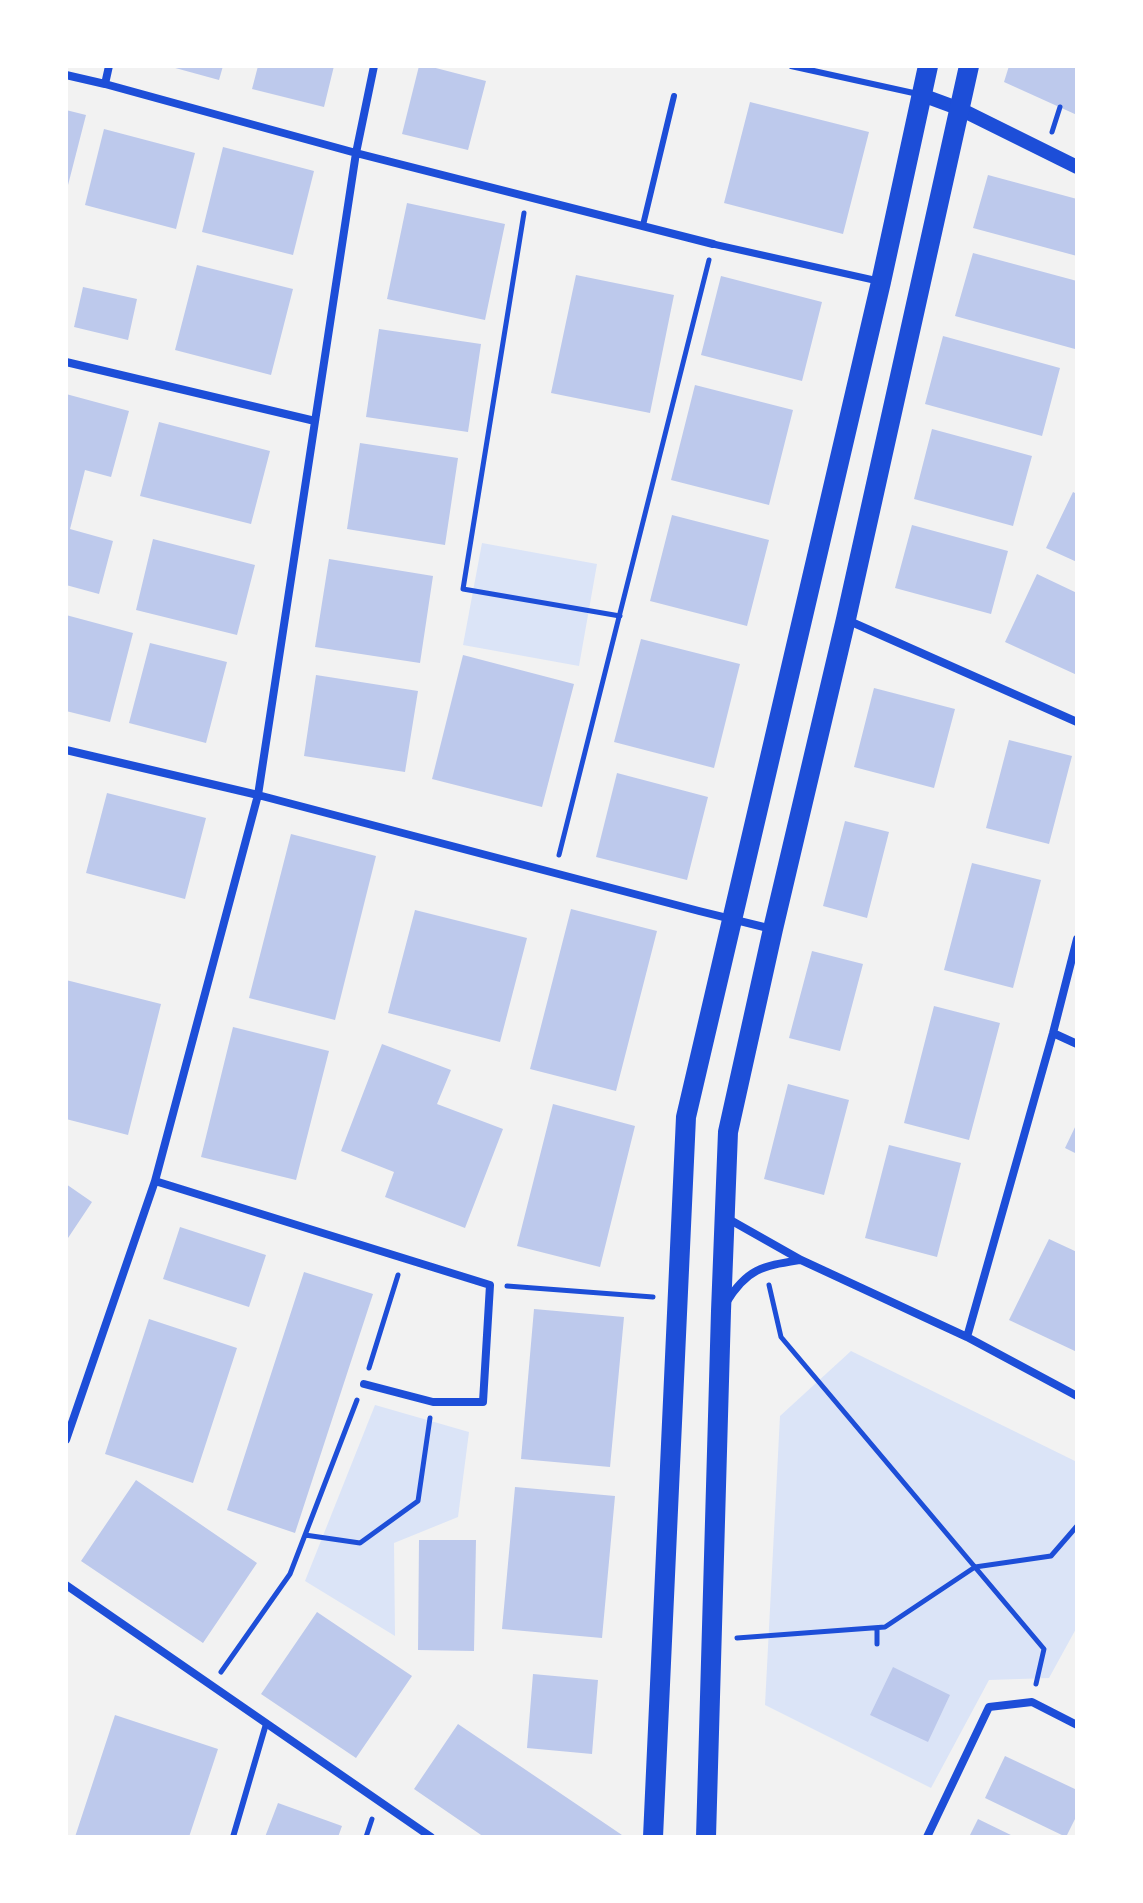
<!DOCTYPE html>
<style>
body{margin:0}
#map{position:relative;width:1143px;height:1903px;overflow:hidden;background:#f2f2f2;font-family:"Fira Sans Condensed",sans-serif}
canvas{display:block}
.frame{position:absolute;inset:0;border:68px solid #fff;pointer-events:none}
</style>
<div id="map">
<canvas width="1143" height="1903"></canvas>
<div class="frame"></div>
</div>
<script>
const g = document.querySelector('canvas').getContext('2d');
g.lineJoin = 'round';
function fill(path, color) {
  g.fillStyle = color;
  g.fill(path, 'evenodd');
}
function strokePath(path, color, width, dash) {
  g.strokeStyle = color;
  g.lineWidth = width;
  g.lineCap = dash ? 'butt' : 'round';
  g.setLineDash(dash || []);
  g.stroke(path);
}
fill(new Path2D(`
 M482,543L597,564L579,666L463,645Z
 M851,1351L1077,1462V1627L1049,1678L989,1680L931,1788L765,1705L780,1416Z
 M375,1405L469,1432L458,1517L394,1543L395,1636L305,1581Z`), '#dbe4f7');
fill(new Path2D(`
 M168,66H223L219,80Z
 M258,66H334L324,107L252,89Z
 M419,66H428L486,81L468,150L402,134Z
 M1009,66H1077V115L1004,82Z
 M750,102L869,132L843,234L724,203Z
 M66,110L86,115L67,189H66Z
 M104,129L195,153L176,229L85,205Z
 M223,147L314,171L293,255L202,232Z
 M988,175L1077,199V256L973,228Z
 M407,203L505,224L485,320L387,299Z
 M973,253L1077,281V340L1075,349L955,316Z
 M197,265L293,289L271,375L175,350Z
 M576,275L674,295L650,413L551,393Z
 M721,276L822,302L802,381L701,355Z
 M83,287L137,299L128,340L74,327Z
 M379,329L481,344L468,432L366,417Z
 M943,336L1060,368L1042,436L925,404Z
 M695,385L793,410L769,505L671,480Z
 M66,394L129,411L111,477L85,470L70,529L113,541L99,594L66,585Z
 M159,422L270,451L251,524L140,496Z
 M932,429L1032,456L1013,526L914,499Z
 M360,443L458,458L445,545L347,529Z
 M1073,492L1077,494V562L1046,548Z
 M672,515L769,540L747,626L650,601Z
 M912,525L1008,551L991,614L895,588Z
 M153,539L255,565L237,635L136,610Z
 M329,559L433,576L420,663L315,647Z
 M1037,574L1077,593V675L1005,642Z
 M66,615L133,633L110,722L66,711Z
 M641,639L740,664L714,768L614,742Z
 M150,643L227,662L206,743L129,723Z
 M463,655L574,684L542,807L432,779Z
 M316,675L418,691L405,772L304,756Z
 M874,688L955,709L934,788L854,767Z
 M1009,740L1072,756L1049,844L986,828Z
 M617,773L708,797L687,880L596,857Z
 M107,793L206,818L185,899L86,873Z
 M845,821L889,832L867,918L823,906Z
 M291,834L376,856L335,1020L249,998Z
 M972,863L1041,880L1013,988L944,970Z
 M571,909L657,931L616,1091L530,1069Z
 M415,910L527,938L500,1042L388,1013Z
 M812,951L863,964L840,1051L789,1038Z
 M66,980L161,1004L128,1135L66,1119Z
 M934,1006L1000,1023L969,1140L904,1123Z
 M233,1027L329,1051L296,1180L201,1157Z
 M382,1044L451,1070L437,1104L503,1129L465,1228L385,1197L394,1172L341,1151Z
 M788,1084L849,1100L824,1195L764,1179Z
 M553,1104L635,1126L600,1267L517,1246Z
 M1077,1123V1154L1065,1148Z
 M889,1145L961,1163L937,1257L865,1238Z
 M66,1184L92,1202L66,1241Z
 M180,1227L266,1255L249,1307L163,1279Z
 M1049,1239L1077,1252V1352L1009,1320Z
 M304,1272L373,1294L295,1533L227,1510Z
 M534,1309L624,1317L610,1467L521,1459Z
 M149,1319L237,1348L193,1483L105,1454Z
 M136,1480L257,1563L203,1643L81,1561Z
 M515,1487L615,1496L602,1638L502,1629Z
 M419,1540H476L474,1651L418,1650Z
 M317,1612L412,1676L356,1758L261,1694Z
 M893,1667L950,1695L928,1742L870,1715Z
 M533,1674L598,1680L592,1754L527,1748Z
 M115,1715L218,1749L189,1837H75Z
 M458,1724L622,1835L620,1837H484L414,1789Z
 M1005,1756L1077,1790V1815L1066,1837L985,1798Z
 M278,1803L342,1826L338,1837H265Z
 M978,1819L1015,1837H969Z`), '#bdc9ec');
strokePath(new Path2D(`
 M1052,132L1060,107
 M524,213L463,589L620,616
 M559,855L709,260
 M769,1285L781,1337L1044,1649L1036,1684
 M507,1286L653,1297
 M369,1368L398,1275
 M305,1535L360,1543L418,1501L430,1418
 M877,1628V1644
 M737,1638L885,1627L975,1567L1051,1556L1077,1526
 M221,1672L290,1574L357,1400
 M366,1837L372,1819`), '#1d4ed8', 5);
strokePath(new Path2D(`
 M791,66L918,94
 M643,225L674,96
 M233,1837L266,1724`), '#1d4ed8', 6);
strokePath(new Path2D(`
 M713,244L878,281`), '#1d4ed8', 7);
strokePath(new Path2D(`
 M66,75L105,84L356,153L713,244
 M105,84L109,66
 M66,362L315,421
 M847,620L1077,722
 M66,750L258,795L699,911L772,929
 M1053,1033L1077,1044
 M155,1181L490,1285L483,1402H433L364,1384
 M725,1217L801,1260L967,1337L1077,1396
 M726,1303C747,1268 763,1266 800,1260
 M967,1337L1053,1033L1077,939
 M66,1440L155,1181L258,795L356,153L374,66
 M66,1585L431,1837
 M927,1837L989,1707L1032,1702L1077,1725`), '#1d4ed8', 8);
strokePath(new Path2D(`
 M922,95L960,109L1077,167`), '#1d4ed8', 14);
strokePath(new Path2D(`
 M653,1837L686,1117L881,282L928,66
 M706,1837L721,1311L728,1132L773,929L846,619L969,66`), '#1d4ed8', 20);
</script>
